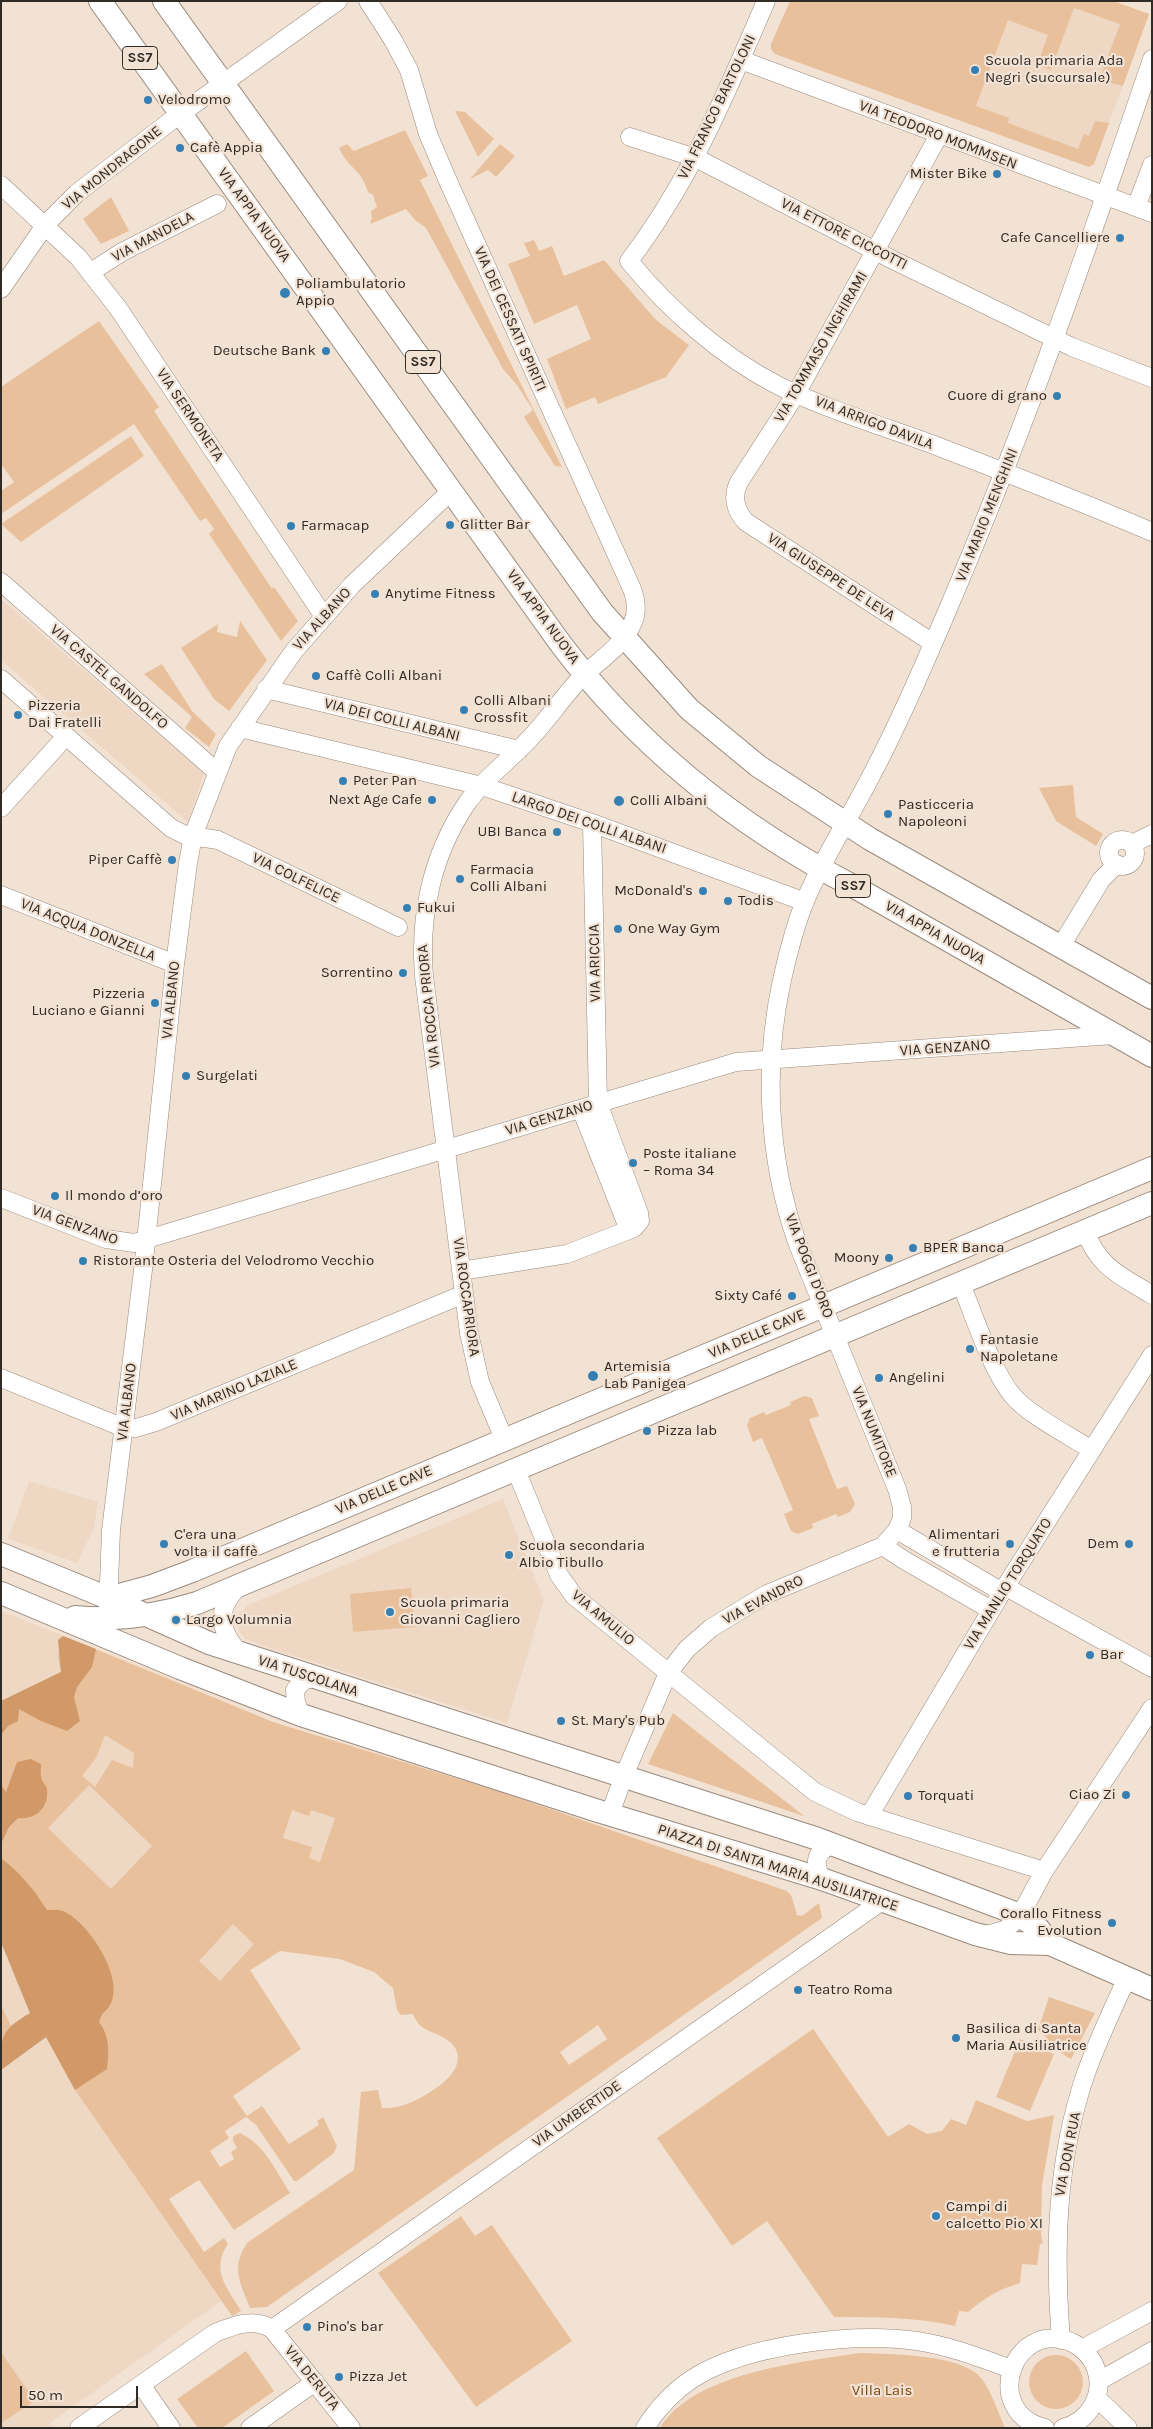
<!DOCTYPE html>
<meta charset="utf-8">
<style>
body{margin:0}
#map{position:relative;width:1153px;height:2429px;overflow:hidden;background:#f2e2d4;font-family:Karla,sans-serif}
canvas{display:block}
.frame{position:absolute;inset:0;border:2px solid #312b26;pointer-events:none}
.scale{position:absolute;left:20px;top:2386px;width:118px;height:22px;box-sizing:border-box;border:2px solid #312b26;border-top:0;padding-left:6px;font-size:15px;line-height:18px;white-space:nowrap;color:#312b26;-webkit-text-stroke:4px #f2e2d4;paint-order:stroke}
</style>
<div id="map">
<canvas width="1153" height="2429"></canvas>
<div class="frame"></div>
<div class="scale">50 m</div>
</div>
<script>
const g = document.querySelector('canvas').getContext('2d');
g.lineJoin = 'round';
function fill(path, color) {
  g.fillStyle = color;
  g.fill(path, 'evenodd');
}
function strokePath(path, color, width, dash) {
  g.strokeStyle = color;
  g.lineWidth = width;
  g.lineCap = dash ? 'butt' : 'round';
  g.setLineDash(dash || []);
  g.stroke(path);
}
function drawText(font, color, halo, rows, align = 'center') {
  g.font = font + ' Karla,sans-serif';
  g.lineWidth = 4.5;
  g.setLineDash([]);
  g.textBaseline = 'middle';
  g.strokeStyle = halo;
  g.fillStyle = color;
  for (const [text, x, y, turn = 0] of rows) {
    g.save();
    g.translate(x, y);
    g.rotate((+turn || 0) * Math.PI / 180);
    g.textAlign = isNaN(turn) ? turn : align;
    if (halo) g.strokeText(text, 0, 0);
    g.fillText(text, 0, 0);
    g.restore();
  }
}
fill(new Path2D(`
 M790,1H1113L1149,14L1094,164L1089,167L775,54L771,49V44Z
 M1,599L204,773L188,822L1,660Z
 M29,1481L98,1502L94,1528L77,1563L8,1539Z
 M503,1499L544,1600L507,1723L263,1646L245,1639L239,1631L238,1615L248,1605Z
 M1,1611L169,1678L273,1722L504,1793L280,1951L75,2090L221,2301L50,2423L53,2428H1Z`), '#eed8c4');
fill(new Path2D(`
 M790,1H1113L1149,14L1123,86L1099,80L1120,24L1074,8L1051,70L1037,65L1048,35L1008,20L976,106L1009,118L1008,123L1078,149L1084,134L1089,136L1095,121L1109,123L1094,164L1089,167L775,54L771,49V44Z
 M455,111L465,112L494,139L478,157Z
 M405,130L428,176L420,180L562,467L555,466L524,417L533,410L517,385L503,369L426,228L415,220L406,209L370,224L372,218L371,211L377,207L373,195L368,192C361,168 348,169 339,148L347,144L354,151Z
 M500,144L515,156L496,177L488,170L470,179Z
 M111,197L129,231L101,244L83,219Z
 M534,240L539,251L552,246L564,276L604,260L656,320L689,345L666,377L598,404L595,397L566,409L547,359L591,339L577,305L534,324L508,264L530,256L524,243Z
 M99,321L159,407L154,411L272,589L274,587L298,621L281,641L209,534L214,529L206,518L200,521L134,424L1,514V491L14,482L1,464V387Z
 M131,436L144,456L21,542L1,524Z
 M240,621L267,660L229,711L214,699L181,648L218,624L217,632L237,637Z
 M162,664L192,711L216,734L209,747L185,728L192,717L144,674Z
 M1073,785L1076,817L1103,834L1096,846L1056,821L1039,788Z
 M804,1396L812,1398L819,1416L809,1419L837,1489L847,1486L855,1504L850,1512L838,1517L836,1514L812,1524L813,1528L798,1534L791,1531L784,1514L793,1510L762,1438L753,1442L747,1425L750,1418L764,1412L766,1415L791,1405L790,1402Z
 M411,1588L415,1627L353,1632L350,1594Z
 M63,1636L273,1722L504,1793L787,1891L791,1895L797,1915L802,1916L819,1903L822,1918L267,2307L250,2308C240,2282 230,2267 248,2242L354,2170L361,2092L378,2090L382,2108C403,2109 418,2100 436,2088C453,2077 470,2055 446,2039C432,2030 420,2032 413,2014L401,2015L397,2010L393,1988L374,1972L340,1959L280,1951L250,1970L301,2049L233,2096L247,2116L262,2106L289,2144L319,2125L317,2121L323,2117L337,2146L334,2153L297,2181H294L256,2125L246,2117L225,2131L229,2138L210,2151L220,2167L234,2159L231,2152L237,2148L233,2141V2136L240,2133C265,2145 276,2171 290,2193L234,2230L199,2180L169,2199L204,2252L224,2238L228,2244C210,2270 227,2287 241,2311L232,2316L75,2090L46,2037L1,2070V2005L11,2026L30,2013L1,1942V1701L61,1672L58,1656ZM105,1735L134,1753L133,1768L112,1760L95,1787L82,1776L96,1758ZM89,1785L152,1846L111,1889L48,1828ZM292,1810L309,1816L311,1810L335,1818L320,1862L309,1858L312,1847L283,1838ZM233,1924L254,1944L220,1981L199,1961ZM598,2025L607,2039L569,2065L560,2052Z
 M673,1713L804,1816L648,1764Z
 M1049,1997L1095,2013L1071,2059C1057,2052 1050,2040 1038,2030Z
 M813,2029L888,2137L909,2124L927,2134L942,2131L951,2119L966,2125L976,2100L1027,2121L1054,2115L1042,2185L1041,2235L1043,2243L1040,2244L1037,2265L1022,2264L1020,2283C1000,2289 984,2298 968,2312L959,2311L955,2326C915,2317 875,2317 834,2317L767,2221L732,2246L657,2138Z
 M1020,2039L1054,2054L1030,2111L996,2097Z
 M461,2216L475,2236L492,2225L572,2341L476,2407L378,2273Z
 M246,2351L274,2391L222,2428H198L177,2399Z
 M1,2352L35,2401L1,2423Z
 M860,2353C888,2354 964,2354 982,2379C992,2393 998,2412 1005,2428H660C693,2373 801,2362 860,2353Z
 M1029 2382a27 27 0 1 1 54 0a27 27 0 1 1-54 0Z`), '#e9c09c');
fill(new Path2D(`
 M63,1636L96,1649L92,1667L77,1687L74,1697L80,1721L67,1731L41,1721L19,1709L18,1721L8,1726L1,1735V1701L61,1672L58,1640Z
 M31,1759L41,1764C41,1769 40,1775 42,1780C43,1783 47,1786 47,1790C49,1808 35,1820 18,1818L9,1827L1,1844V1785L6,1792L17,1762Z
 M1,1854L2,1859C22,1874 34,1890 47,1910C52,1910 58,1909 63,1911C91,1923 135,1992 102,2014L99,2022C110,2037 109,2051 107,2069L75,2090L46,2037L1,2070C1,2036 0,2031 30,2013L1,1942Z`), '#d09967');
const minor = new Path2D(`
 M368,1L393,40L409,70L428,134L448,181L632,589C636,600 638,611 633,622C624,645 602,658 585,674C565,693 551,716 533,735C512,759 485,777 467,803C432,854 419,916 424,976L469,1333L480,1382L504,1439
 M766,1C727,92 690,181 629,261C669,310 722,357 779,386C826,409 885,427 934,445C1007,473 1080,501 1152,532
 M741,60L1152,213
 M630,137L696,158L893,260L1072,347L1152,378
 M1,185L78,257L118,308L323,615
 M1136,207L1152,165
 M91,272L122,252L217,204
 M1,289L46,224L77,193L172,120L338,1
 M1,582L217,772
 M933,643L746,522C735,511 732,496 739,482L796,394L939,135
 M1,679L171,828L185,835L218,840L398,927
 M266,689L519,750
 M240,728L482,786L592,823L805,902
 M1,808L58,745
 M1109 853a13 13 0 1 1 26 0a13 13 0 1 1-26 0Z
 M1132,844L1152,834
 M1,895L175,964
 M1061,946L1101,880L1117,864
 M581,1109L629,1230
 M1,1198L106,1239L134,1243L736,1062L1113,1035
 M1085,1231C1100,1269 1120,1275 1152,1295
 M461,1271L567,1254L634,1228L640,1221L639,1213L598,1103L592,823
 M961,1284C974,1315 992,1372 1013,1396C1029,1415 1070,1436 1092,1450
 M1,1378L119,1426L136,1428L156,1422L464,1294
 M516,1470L559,1575L574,1596L815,1792L857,1812L1044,1871
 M897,1530L1002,1592
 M883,1546L904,1560L991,1610
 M1006,1587L1152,1668
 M108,1609L111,1530L143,1270L175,964L188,863L193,836L228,746L294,651L352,585L451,491
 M240,1654C218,1629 215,1609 241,1584
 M301,1715L296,1703L295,1690L303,1681L311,1678
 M610,1814L623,1778L668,1673L687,1649L711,1628L767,1594L883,1546L897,1530L902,1518V1507L897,1489L797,1242C768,1159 763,1066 782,980C788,953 795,926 805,901C823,858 849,819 870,778C893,735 913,690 932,646C1016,454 1085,257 1152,59
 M869,1816L1002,1592L1152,1355
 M822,1879C813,1863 815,1851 834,1844
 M982,1936L1005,1930L1020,1916L1044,1871L1152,1708
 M272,2329L882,1901
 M1061,2340C1054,2250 1056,2162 1085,2076C1097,2042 1112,2010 1127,1978
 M1082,2349L1152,2311
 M1099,2381L1152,2351
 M142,2386L171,2428
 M1097,2398L1128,2428
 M79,2428L215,2333C232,2326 254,2317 272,2329L351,2428
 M250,2428L315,2382
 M645,2428C657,2409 674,2391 692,2379C746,2344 855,2332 917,2341C950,2346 981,2358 1011,2369
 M1045,2428C981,2412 1012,2319 1071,2342C1082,2347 1092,2357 1096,2369C1105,2395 1089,2421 1063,2428`);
const major = new Path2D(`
 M100,1L560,643C637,745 738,826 851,885L1152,1056
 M164,1L602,612L689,709L758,766L870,839L1152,998
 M1,1554L108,1598L209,1643L818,1839L1015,1913L1038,1928L1050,1944
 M1,1593L180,1668L301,1715L595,1810L822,1879L975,1934L1011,1943L1050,1944L1152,1989
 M108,1598L152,1586L192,1571L1152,1168
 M75,1617C118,1621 156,1616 197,1603L1152,1203`);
strokePath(minor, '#998a7d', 19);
strokePath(major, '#998a7d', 24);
strokePath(minor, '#fff', 18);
strokePath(major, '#fff', 22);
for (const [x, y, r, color] of [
 [975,70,5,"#357fb2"],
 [148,100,5,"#357fb2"],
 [180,148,5,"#357fb2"],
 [997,174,5,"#357fb2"],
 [1120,238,5,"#357fb2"],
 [285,293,6,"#357fb2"],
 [326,351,5,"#357fb2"],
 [1057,396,5,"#357fb2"],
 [450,525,5,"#357fb2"],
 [291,526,5,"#357fb2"],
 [375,594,5,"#357fb2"],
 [316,676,5,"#357fb2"],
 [464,710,5,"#357fb2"],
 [18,715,5,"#357fb2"],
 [343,781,5,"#357fb2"],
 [432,800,5,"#357fb2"],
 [619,801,6,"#357fb2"],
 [888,814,5,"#357fb2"],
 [557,832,5,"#357fb2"],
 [172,860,5,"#357fb2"],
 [460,879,5,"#357fb2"],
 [703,891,5,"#357fb2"],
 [728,901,5,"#357fb2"],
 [407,908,5,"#357fb2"],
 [618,929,5,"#357fb2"],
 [403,973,5,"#357fb2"],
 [155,1003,5,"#357fb2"],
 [186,1076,5,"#357fb2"],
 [633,1163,5,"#357fb2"],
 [55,1196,5,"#357fb2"],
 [913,1248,5,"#357fb2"],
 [889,1258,5,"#357fb2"],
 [83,1261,5,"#357fb2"],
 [792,1296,5,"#357fb2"],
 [970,1349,5,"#357fb2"],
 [593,1376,6,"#357fb2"],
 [879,1378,5,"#357fb2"],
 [647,1431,5,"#357fb2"],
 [164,1544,5,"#357fb2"],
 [1010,1544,5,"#357fb2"],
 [1129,1544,5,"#357fb2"],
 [509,1555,5,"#357fb2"],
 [390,1612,5,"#357fb2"],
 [176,1620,5,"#357fb2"],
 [1090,1655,5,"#357fb2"],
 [561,1721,5,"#357fb2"],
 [1126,1795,5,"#357fb2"],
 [908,1796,5,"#357fb2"],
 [1112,1923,5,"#357fb2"],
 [798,1990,5,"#357fb2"],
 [956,2038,5,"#357fb2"],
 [936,2216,5,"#357fb2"],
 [307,2327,5,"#357fb2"],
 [339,2377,5,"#357fb2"]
]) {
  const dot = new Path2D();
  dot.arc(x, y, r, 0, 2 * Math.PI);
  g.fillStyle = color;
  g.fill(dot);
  strokePath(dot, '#f2e2d4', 2);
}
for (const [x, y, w] of [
 [140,58,35],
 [423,362,35],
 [853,886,35]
]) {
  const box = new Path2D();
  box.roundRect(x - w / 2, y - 11.5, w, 23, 4);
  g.fillStyle = '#f2e2d4';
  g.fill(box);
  strokePath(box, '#312b26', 1);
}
drawText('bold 14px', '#312b26', null, [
 ["SS7",140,58],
 ["SS7",423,362],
 ["SS7",853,886]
]);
drawText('15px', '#312b26', '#f2e2d4', [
 ["Scuola primaria Ada",985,61],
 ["Negri (succursale)",985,78],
 ["Velodromo",158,100],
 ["Cafè Appia",190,148],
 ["Mister Bike",987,174,"right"],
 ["Cafe Cancelliere",1110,238,"right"],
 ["Poliambulatorio",296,284],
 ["Appio",296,301],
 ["Deutsche Bank",316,351,"right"],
 ["Cuore di grano",1047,396,"right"],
 ["Glitter Bar",460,525],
 ["Farmacap",301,526],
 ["Anytime Fitness",385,594],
 ["Caffè Colli Albani",326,676],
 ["Colli Albani",474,701],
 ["Crossfit",474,718],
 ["Pizzeria",28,706],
 ["Dai Fratelli",28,723],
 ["Peter Pan",353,781],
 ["Next Age Cafe",422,800,"right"],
 ["Colli Albani",630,801],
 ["Pasticceria",898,805],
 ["Napoleoni",898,822],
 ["UBI Banca",547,832,"right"],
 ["Piper Caffè",162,860,"right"],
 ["Farmacia",470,870],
 ["Colli Albani",470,887],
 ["McDonald's",693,891,"right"],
 ["Todis",738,901],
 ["Fukui",417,908],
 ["One Way Gym",628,929],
 ["Sorrentino",393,973,"right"],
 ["Pizzeria",145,994,"right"],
 ["Luciano e Gianni",145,1011,"right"],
 ["Surgelati",196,1076],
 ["Poste italiane",643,1154],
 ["– Roma 34",643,1171],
 ["Il mondo d’oro",65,1196],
 ["BPER Banca",923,1248],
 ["Moony",879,1258,"right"],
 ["Ristorante Osteria del Velodromo Vecchio",93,1261],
 ["Sixty Café",782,1296,"right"],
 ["Fantasie",980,1340],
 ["Napoletane",980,1357],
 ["Artemisia",604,1367],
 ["Lab Panigea",604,1384],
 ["Angelini",889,1378],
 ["Pizza lab",657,1431],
 ["C'era una",174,1535],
 ["volta il caffè",174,1552],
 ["Alimentari",1000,1535,"right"],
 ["e frutteria",1000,1552,"right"],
 ["Dem",1119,1544,"right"],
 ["Scuola secondaria",519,1546],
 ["Albio Tibullo",519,1563],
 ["Scuola primaria",400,1603],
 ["Giovanni Cagliero",400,1620],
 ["Largo Volumnia",186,1620],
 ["Bar",1100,1655],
 ["St. Mary's Pub",571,1721],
 ["Ciao Zi",1116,1795,"right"],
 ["Torquati",918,1796],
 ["Corallo Fitness",1102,1914,"right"],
 ["Evolution",1102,1931,"right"],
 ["Teatro Roma",808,1990],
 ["Basilica di Santa",966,2029],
 ["Maria Ausiliatrice",966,2046],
 ["Campi di",946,2207],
 ["calcetto Pio XI",946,2224],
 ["Pino's bar",317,2327],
 ["Pizza Jet",349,2377]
], 'left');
drawText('15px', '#312b26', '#f2e2d4', [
 ["VIA FRANCO BARTOLONI",717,107,-64],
 ["VIA TEODORO MOMMSEN",938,135,21],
 ["VIA MONDRAGONE",112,168,-39],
 ["VIA APPIA NUOVA",254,215,54],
 ["VIA ETTORE CICCOTTI",844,234,27],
 ["VIA MANDELA",153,237,-28],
 ["VIA DEI CESSATI SPIRITI",510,319,66],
 ["VIA TOMMASO INGHIRAMI",821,347,-60],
 ["VIA SERMONETA",190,415,56],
 ["VIA ARRIGO DAVILA",874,423,21],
 ["VIA MARIO MENGHINI",987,515,-68],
 ["VIA GIUSEPPE DE LEVA",831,577,33],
 ["VIA APPIA NUOVA",543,617,54],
 ["VIA ALBANO",322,619,-48],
 ["VIA CASTEL GANDOLFO",109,677,41],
 ["VIA DEI COLLI ALBANI",392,720,14],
 ["LARGO DEI COLLI ALBANI",589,823,19],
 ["VIA COLFELICE",296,878,26],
 ["VIA ACQUA DONZELLA",88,930,22],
 ["VIA APPIA NUOVA",935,933,30],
 ["VIA ARICCIA",595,963,-91],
 ["VIA ALBANO",171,1000,-84],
 ["VIA ROCCA PRIORA",429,1006,-96],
 ["VIA GENZANO",945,1048,-4],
 ["VIA GENZANO",549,1118,-17],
 ["VIA GENZANO",75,1225,20],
 ["VIA POGGI D'ORO",809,1266,69],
 ["VIA ROCCAPRIORA",466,1297,82],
 ["VIA DELLE CAVE",757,1334,-23],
 ["VIA MARINO LAZIALE",234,1390,-23],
 ["VIA ALBANO",127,1402,-83],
 ["VIA NUMITORE",874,1432,68],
 ["VIA DELLE CAVE",384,1490,-23],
 ["VIA MANLIO TORQUATO",1008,1584,-58],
 ["VIA EVANDRO",763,1600,-28],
 ["VIA AMULIO",603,1618,40],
 ["VIA TUSCOLANA",308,1676,18],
 ["PIAZZA DI SANTA MARIA AUSILIATRICE",778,1868,18],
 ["VIA UMBERTIDE",577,2114,-35],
 ["VIA DON RUA",1068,2154,-79],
 ["VIA DERUTA",312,2378,51]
]);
drawText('15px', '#7c480b', '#f2e2d4', [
 ["Villa Lais",882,2391]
]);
</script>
